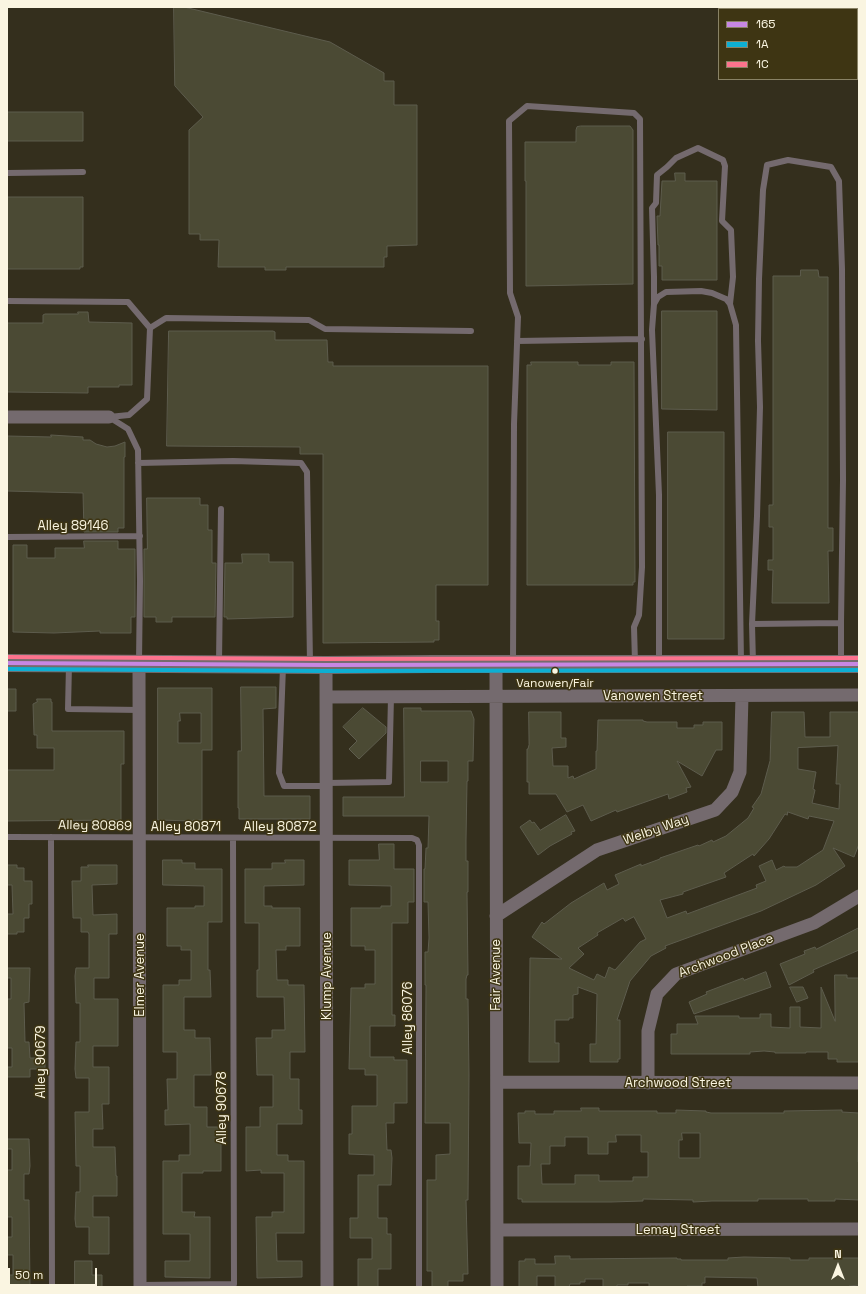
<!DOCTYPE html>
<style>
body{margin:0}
#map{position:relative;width:866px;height:1294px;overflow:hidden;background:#342f1d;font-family:"Space Grotesk",sans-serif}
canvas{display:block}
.frame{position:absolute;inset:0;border:8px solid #faf5e1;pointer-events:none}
.legend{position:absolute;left:718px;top:8px;width:140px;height:72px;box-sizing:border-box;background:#3e3513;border:1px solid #898265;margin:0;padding:5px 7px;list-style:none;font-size:12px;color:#faf5e1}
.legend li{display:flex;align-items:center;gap:8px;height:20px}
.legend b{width:20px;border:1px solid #898265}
.north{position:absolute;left:818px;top:1246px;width:40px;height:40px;-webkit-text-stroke:3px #3e3513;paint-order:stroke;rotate:0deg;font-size:11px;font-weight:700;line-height:16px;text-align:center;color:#faf5e1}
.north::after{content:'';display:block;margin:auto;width:14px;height:18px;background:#faf5e1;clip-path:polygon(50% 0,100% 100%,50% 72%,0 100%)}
.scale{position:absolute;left:8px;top:1268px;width:89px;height:18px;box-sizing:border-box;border:2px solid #faf5e1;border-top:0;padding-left:5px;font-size:12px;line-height:14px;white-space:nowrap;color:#faf5e1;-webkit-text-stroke:3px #3e3513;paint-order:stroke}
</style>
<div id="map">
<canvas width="866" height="1294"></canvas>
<div class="frame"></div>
<ul class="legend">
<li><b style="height:5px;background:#c787e3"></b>165</li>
<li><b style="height:5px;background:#0dafd3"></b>1A</li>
<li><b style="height:5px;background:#fc738d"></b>1C</li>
</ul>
<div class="north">N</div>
<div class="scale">50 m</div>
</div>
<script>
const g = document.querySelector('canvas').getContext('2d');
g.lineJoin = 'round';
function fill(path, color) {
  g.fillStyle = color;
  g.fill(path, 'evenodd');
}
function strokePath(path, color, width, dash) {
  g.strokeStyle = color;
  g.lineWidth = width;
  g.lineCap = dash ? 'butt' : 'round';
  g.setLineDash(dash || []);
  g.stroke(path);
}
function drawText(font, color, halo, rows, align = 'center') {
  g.font = font + ' "Space Grotesk",sans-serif';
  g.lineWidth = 3;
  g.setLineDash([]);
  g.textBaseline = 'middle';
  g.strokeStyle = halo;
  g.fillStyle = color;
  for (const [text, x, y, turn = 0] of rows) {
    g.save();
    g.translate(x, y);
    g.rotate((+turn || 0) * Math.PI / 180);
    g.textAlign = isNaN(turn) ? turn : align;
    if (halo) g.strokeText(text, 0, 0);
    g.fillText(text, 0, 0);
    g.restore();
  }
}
const building = new Path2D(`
 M174,7H184L330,42L384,73V81H394V105H417V245L387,246V257H384V267H286V270H265V267H218L219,240H200V234H189V130L203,117L175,86Z
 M7,112H83V141H7Z
 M581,126H630L633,130V284L526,286V181H525V142H576V130L577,127Z
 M675,173H685V181H717V280H662V266H659V245H658L657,216H660L662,181H675Z
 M7,197H83V267H80V269H7Z
 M801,270H818L819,277H828V528H833V551H828L829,603H772L773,570H768V560H773V527H769V505H773V276H800Z
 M662,311H717V410L662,409Z
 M78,312H88L89,322L132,323V385H119V387H88V393L7,392V323H43V315L45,314H78Z
 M169,331H273L275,332V340H327L328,362H333V366H488V585H436V621H439V640H434V642L323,643V454H300V447L167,446Z
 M531,362H578V365H611V362H634L635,582H633V585H527V365H531Z
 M668,432H724V639H668Z
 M51,435L83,437V440H90L96,444L107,447L115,446L125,442V457H124V528H118V532H84L83,493L7,491V436L51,437Z
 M147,498H200V505H208V530H212V563H216L215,617H172V622H156V617H144V549H147Z
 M84,541H118V549H135V617H131V633H100V631L54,633L13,632V545H27V558H55V548H84Z
 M242,554H269V562H293V617L227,619V617H224L225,563H242Z
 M241,687H276V708L263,709L264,796H310V819H239V808H238V751H241Z
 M158,688H212V750H202V820H193V821L158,820ZM180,713H201V743H178V721H180Z
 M7,689H16V711H7Z
 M37,699H51V702H52V731H124V764H121V820L7,821V770H54V748H37V735H34L33,704L37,702Z
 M363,708L386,727V733L359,759L349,749L357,741L343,727Z
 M404,708H421V711H471L474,719L473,761H468V781H467L466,840V861H468V892H467L468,975H467L466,979V999H468L469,1075L468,1200H466L468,1274H463V1281H448V1287H432V1271H427V1180H436V1155L450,1154V1123H425L426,985H425V952H428L429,938L428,902H424V869H425L426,848H428L429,816H343V797H404ZM421,761H448V782H421Z
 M529,712H561V738H566V747L552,748L553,766H568V778L573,776L574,779L596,769V751H597L598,720H643V721L647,722H677V728H694V725H703V722H722V750H716L702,776L677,761L691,787L686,788L687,792L669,799L668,794L617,812L616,810L591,821L583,805L567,812L556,794H529V782H527V749H528L529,745Z
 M772,712H804L805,737H830V712H859V844L854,857L833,848L845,866L816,885L761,911L665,946L666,948L651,956L630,981L617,1020H620V1059H618V1062H590V1044H596L597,994L578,987V994L573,995V1018H569V1020H555V1043H559V1062H529L530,958L562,959L532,937L542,922L544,924L571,903L604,883L607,890L619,884L615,875L641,864V866L660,859V858L698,845L699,846L712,840L713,842L726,836L748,818L754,808L752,807L761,794L770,761ZM838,746L836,784H840L839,809L812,803L815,790L813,789L816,772L798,769V748ZM788,812L808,819L809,816L834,821L823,850L797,867H785L784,866L776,870L772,860L759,866L766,881L756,885L757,888L687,914L686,911L667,918L660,900L683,894V892L726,877L724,873L753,854L754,856L769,839L785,814L787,815ZM634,917L646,939L640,942L615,970L609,967L605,978L597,974L594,980L569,968L584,954L578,948L598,935L597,933L623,918L625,921Z
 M566,815L575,831L571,832L572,834L550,846L538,855L520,827L530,820L532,823L534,822L540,830Z
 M379,844H394V869H414V902H408V923H392V1015H395V1026H370V1057H394V1060H407V1103H394V1123H386L387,1150H391L392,1158L391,1185H378V1218H387V1234H391V1269H378V1287H358V1259H372V1238H350V1218H358V1175H374V1155L349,1154V1134H352V1106H377V1075H365V1069H349L351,988H365V984H375V950H365V946H351V908H381V906H391V886L349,885V860H379Z
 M163,860H182V863H195V869H222V922H208V970H210L211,997H184V1030H195V1038H210L211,1075H194V1107H207V1127H221V1171H203V1173H182V1212H195L194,1217H210V1278L165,1277V1261H190V1234H163V1161H179V1155H190V1124L165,1125V1110H168L167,1079H177V1052H163V985H179V980H191V950H181V946H167V908H195V906H204V886L163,885Z
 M285,860H304V885L264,886V906H272V908H300V946H286V950H276L277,980H288V985H304L305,1052H290V1079H299V1110H302V1124H277V1155H288V1161H304V1233H276L277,1261H302V1277L257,1278L256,1217H272V1212H284V1173H261V1170L246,1171V1127H260V1107H273V1075H257L256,1038H272V1030H285L284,997H257V970H259V923H245V869H272V863H285Z
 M7,865H17V868H24V881H32V904H29V918H24V932H17V934H7V914H13L12,885H7Z
 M88,865H117V884L92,885L93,915L117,914V934H109V978H94V999H118V1046H93V1067H109V1104H102L103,1129H93V1147H115L116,1176H117V1196H93V1217H109V1254H89V1227H76L75,1219L76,1192H80V1166H76L75,1112H89V1078H76L75,1069L76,1042H80V1003H76L75,976L76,968H89V934L88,932H81V918H73L72,881H81V867H88Z
 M859,928V950L813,970L814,972L789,985L780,964L805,954L804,951L815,947L816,949Z
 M7,968H30L29,1002L24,1003L25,1042H29L30,1058H45V1069H30V1077H7V1067H12V1048H7V999H11V978H7Z
 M766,972L771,987L694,1014L689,1002L707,994L706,992L743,978L744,980Z
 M835,975H847V978H859V1062H837V1059H828V1052H806V1053H775V1052L764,1051L750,1052V1054H671V1034H677V1024H698L695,1016H739V1018H760V1014H771V1027L790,1028V1007H800V1027L821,1028V987L835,1021Z
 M790,987H803L808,998L797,1002Z
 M581,1108H599V1111H657V1113H676V1110L706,1111V1112L711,1113H784V1111L842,1110V1112L859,1113L858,1157V1162H859V1200L835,1199V1201H808V1199H758V1201H712L693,1202V1200L643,1199V1201L611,1202H522V1199H518V1166H530L531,1143H519L518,1113H525V1111H535V1114H554V1111H581ZM682,1133H700V1158H679V1140H682ZM616,1135H641V1152H648V1177H633V1181H599V1175H575V1184H542L541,1164H550V1146H565V1137H588V1154H608V1142H616Z
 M7,1139H29L30,1166L29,1174H24V1200H29L30,1287H7V1275H13V1255H7V1237H12V1217H7V1170H12V1149H7Z
 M555,1256H570V1259L677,1258V1259H681V1260H728V1258L744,1257L790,1258V1260H809V1258H859V1285L849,1286V1287H758L757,1278L705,1277V1283H702V1286H687V1287H649V1283H628V1285H617V1287H603V1279H585V1282H580V1284H570L569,1287H555V1276H537V1287H519V1261H525V1259H535V1264H555Z
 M75,1261H92V1275H102V1287H75Z`);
fill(building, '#4b4a34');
strokePath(building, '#5d5c4d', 1);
strokePath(new Path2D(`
 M7,173L83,172
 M7,301L128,302L150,328L147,399L129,415L109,417
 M654,304V277L652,208L656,203L657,175L667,167L676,158L698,148L723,160L725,166L722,221L731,230L733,277L730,304
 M150,328L166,318L309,320L325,329L471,331
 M517,341L642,339
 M109,417L128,429L138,450L140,581L139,662
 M138,463L233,461L301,463L307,472L310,663
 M7,537L140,536
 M752,624L757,516L760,407L758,341L759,279L763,190L767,165L788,160L831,167L839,181L842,269L843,480L841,623
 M659,661V495L652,330L654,304L658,297L666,292L701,291L712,293L726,299L730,304L736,325L741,662
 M219,662L221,509
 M513,662L514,424L518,317L510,293L509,121L527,106L634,113L640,119L642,567L639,615L634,627L635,662
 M753,663L752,624L841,623V662
 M69,665L68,709L140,710
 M283,667L279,773L284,786H326
 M326,783L389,782L391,697
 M7,837L412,838L417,840L419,845V1287
 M51,837L52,1287
 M140,1285L234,1284L233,838`), '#746a6e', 6);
strokePath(new Path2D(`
 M7,417H109
 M139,663L140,1287
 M496,664L497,1287
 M326,665L327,1287
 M326,697L859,695
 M496,916L597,850L715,810L732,792L740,772L742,696
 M497,1082L859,1083
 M648,1083V1031L657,994L676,974L814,923L859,896
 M497,1230L859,1229`), '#746a6e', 13);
strokePath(new Path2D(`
 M7,663L326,665L433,664H859`), '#756b6d', 18);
strokePath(new Path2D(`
 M7,663L326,665L859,664`), '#c787e3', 4);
strokePath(new Path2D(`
 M7,669L326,671L859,670`), '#0dafd3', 4);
strokePath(new Path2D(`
 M7,657L326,659L859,658`), '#fc738d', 4);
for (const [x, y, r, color] of [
 [555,671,3.5,"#faf5e1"]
]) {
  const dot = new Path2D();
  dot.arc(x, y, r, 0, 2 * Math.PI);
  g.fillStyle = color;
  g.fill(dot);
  strokePath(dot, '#3e3513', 1.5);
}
drawText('12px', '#faf5e1', '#3e3513', [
 ["Vanowen/Fair",555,684]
]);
drawText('13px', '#faf5e1', '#3e3513', [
 ["Alley 89146",73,526],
 ["Vanowen Street",653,696],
 ["Alley 80869",95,826,1],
 ["Alley 80871",186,827],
 ["Alley 80872",280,827],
 ["Welby Way",656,830,-19],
 ["Archwood Place",726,956,-21],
 ["Elmer Avenue",140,975,-90],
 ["Fair Avenue",496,975,-90],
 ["Klump Avenue",327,976,-90],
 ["Alley 86076",408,1018,-90],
 ["Alley 90679",41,1062,-90],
 ["Archwood Street",678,1083],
 ["Alley 90678",222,1108,-90],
 ["Lemay Street",678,1230]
]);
</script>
